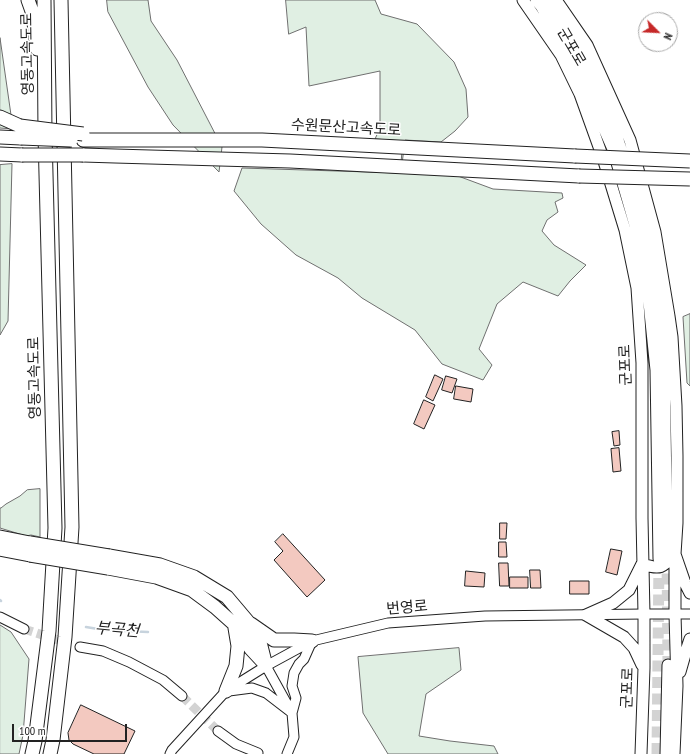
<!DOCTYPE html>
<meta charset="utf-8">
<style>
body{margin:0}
#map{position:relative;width:690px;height:754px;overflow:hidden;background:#fff;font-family:"PT Sans Narrow",sans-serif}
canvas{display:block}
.north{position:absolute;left:638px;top:12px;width:40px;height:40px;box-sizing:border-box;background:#fff;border:1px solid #a7a7a7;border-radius:50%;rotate:114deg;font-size:11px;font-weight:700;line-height:16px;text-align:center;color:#222}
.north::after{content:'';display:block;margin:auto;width:14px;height:18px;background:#c62828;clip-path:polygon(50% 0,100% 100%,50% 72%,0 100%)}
.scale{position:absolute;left:12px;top:724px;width:115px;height:18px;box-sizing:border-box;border:2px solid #222;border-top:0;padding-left:5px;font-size:12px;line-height:14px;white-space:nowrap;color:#222;-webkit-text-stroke:3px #fff;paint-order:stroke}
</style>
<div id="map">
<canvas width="690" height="754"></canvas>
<div class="north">N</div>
<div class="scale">100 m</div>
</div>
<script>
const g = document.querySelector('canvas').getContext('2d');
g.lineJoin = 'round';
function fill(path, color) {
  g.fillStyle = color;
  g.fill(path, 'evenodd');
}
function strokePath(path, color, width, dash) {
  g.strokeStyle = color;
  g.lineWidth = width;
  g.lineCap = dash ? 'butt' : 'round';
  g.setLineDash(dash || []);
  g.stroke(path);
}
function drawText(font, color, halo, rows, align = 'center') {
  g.font = font + ' "PT Sans Narrow","Noto Sans KR",sans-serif';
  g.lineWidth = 3;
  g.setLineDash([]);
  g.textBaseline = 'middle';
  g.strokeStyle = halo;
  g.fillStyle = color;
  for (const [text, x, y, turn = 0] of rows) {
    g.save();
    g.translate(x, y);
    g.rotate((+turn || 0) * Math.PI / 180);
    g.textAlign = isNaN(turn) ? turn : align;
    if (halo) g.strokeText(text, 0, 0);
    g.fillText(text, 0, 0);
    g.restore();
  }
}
const green = new Path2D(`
 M107,0H148L151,21L177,60L222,147L219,172L173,125L148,87L108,12Z
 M286,0H375L381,14L417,24L454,62L466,89L468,117L455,131L441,142L405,140L401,172L458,176L493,189L562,193L563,198L555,202L558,212L547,220L542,231L554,245L586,265L570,281L558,296L523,282L497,304L479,349L492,365L483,380L442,364L415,330L362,298L338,278L296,255L261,224L234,191L242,168L400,173L403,141L375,139L380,128V71L309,86L306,27L289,34Z
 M0,38L13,129L0,128Z
 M12,164L8,321L0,335V165Z
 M690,314V386L687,383L683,317Z
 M40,489V537L31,535L26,536L0,528V508H1L6,504L20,496L27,490Z
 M0,625L11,632L29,659L23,735L19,754H0Z
 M459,648L461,670L426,694L419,736L450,741L494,746L498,754H388L363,713L358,657Z`);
fill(green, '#e0efe3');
strokePath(green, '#6f6f6f', 1);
strokePath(new Path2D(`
 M0,600L1,601
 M86,627L104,630L148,632`), '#c7d3dd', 2.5);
const building = new Path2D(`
 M435,375L443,379L433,401L426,397Z
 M446,376L457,379L452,393L442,390Z
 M456,386L473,389L471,402L454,399Z
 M424,400L435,405L424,429L414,424Z
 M619,431L620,445L614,446L612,432Z
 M619,448L621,471L613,472L611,449Z
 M500,523H507L506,539H500Z
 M283,534L325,580L307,597L274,560L283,551L275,542Z
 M499,542H506L507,557H499Z
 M611,549L622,551L617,575L606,572Z
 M499,563H508L509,586H500Z
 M530,570H540L541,588H531Z
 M466,571L485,573L484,587L465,586Z
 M510,577H528V588H510Z
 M570,581H589V594H570Z
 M81,705L135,731L124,754H94L73,744L69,740L68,733Z`);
fill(building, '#f3c9c0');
strokePath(building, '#222', 1);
strokePath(new Path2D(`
 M24,629L80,647
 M182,696L218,731`), '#d3d3d3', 9, [9, 4.5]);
strokePath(new Path2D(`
 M667,557L668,665
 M657,754L659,559`), '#d3d3d3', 11, [11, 5.5]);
const minor = new Path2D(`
 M0,617L24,629
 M80,647L103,651L129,662L163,680L182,696
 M266,666L292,713L294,737L287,754
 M229,691L252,688L266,693L292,713L296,698L292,686L294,673L299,664L304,659L312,641
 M218,731L236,744L258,753
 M170,754L172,750L226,691L266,666L312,641L388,623L485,616L644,614H690`);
const major = new Path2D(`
 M523,0L561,55L580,94L603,158L625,230L637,288L642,363V518L644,614V668L641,754
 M536,0L541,6L569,53L591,99L613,149L635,225L647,283L656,370L659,559
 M547,0L578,48L607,111L619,143L633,185L648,243L657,298L664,359L667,557
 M556,0L587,45L630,140L655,232L669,316L672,337L676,406L677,456V523L675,554V614L677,686L674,754
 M586,615L613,603L629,590L642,564C660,570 663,568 675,554L685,583L690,593
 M586,615L624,637L634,648L642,665
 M680,672L686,651L690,639
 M666,754L668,665`);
const highway = new Path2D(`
 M28,0L33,14L37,49
 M0,117L20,126
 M0,137L21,138
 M83,140H262L575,156
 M0,154L22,155
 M83,155L115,156L290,161L579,176
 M0,537L30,543
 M0,549L30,555
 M109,556L160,565L194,577L227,597L249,623L261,646L266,666
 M108,568L156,577L192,590L215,607L234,624L251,649L264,663
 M251,624L274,640H294L312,641
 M226,691L236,666L238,646L235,628
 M32,754L35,741L49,631L55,528L45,135L44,0
 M50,754L53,740L65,637L72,527L61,0`);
strokePath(minor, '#222', 11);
strokePath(major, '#222', 13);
strokePath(highway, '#222', 15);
strokePath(minor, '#fff', 9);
strokePath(major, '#fff', 11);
strokePath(highway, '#fff', 13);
const highwayBridge = new Path2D(`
 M20,126L83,134
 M21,138L71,140
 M22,155H83
 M575,156L690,161
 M579,176L690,179
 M30,543L109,556
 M30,555L108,568`);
strokePath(highwayBridge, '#222', 15, []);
strokePath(highwayBridge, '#fff', 13);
drawText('15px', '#222', '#fff', [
 ["군포로",571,47,60],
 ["영동고속도로",28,54,-91],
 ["수원문산고속도로",346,128,3],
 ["군포로",626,365,-92],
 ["영동고속도로",35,378,-91],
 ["번영로",407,608,-5],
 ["군포로",628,688,-88]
]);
drawText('italic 16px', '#222', '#fff', [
 ["부곡천",117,630,5]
]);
</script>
